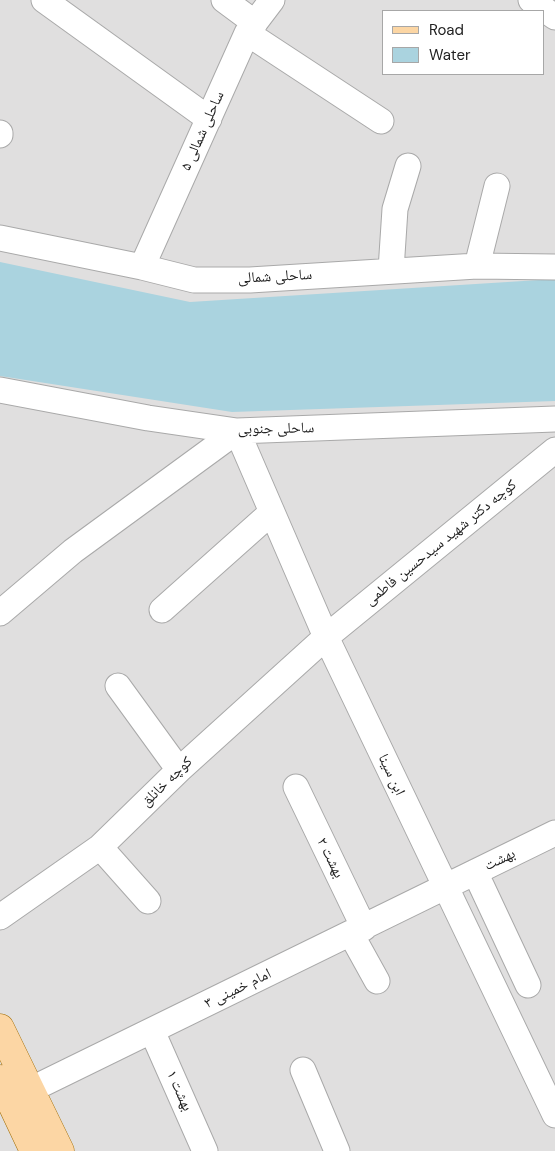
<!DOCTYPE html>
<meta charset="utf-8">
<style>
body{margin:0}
#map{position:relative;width:555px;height:1151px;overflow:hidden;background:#f2efe9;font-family:"DM Sans",sans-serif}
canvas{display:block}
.legend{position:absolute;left:382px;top:10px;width:162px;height:65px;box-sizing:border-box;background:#fff;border:1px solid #a7a7a7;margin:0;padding:6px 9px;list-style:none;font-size:15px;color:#222}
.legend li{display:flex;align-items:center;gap:10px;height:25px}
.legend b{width:25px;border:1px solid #a7a7a7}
</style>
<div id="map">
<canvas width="555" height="1151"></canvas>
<ul class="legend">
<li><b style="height:6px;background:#fcd6a4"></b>Road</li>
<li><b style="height:14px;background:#aad3df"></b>Water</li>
</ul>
</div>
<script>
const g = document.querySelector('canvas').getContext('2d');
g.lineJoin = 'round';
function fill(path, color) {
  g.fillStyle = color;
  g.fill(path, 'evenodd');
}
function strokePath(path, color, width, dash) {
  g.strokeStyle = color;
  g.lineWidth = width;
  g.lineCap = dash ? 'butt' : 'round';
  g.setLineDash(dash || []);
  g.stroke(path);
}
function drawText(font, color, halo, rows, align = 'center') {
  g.font = font + ' "DM Sans","Noto Naskh Arabic",sans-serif';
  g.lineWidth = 4;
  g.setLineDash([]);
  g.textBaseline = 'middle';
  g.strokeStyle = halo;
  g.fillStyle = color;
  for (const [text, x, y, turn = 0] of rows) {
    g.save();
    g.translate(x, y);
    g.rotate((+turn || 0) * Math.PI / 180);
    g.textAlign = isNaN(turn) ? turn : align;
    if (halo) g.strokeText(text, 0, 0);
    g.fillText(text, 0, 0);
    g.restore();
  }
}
fill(new Path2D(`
 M0,0H555V1151H0ZM384,11H544V74H384Z`), '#e0dfdf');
fill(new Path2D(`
 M0,262L190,302L555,279V401L232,412L0,376Z`), '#aad3df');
const minor = new Path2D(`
 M44,0L209,119
 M224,0L255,23
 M531,0L555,17
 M247,33L381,121
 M0,133V135
 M0,238L142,267L194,280H250L477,266L555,267
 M477,266L497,186
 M142,267L247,33L272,0
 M391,270L395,209L408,166
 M0,390L148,418L237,431L555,419
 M162,610L272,512
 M0,613L73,551L237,431L326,637L555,1115
 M118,686L179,770
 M296,787L364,928
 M100,847L148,901
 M475,872L528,985
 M0,917L100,847L179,770L326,637L555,450
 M351,934L377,981
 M152,1031L205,1151
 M303,1070L337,1151
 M30,1090L555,833`);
const major = new Path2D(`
 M0,1028L60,1151
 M0,1079L34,1151`);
strokePath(minor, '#a9a9a9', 27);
strokePath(major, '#a06b00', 29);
strokePath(minor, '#fff', 25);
strokePath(major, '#fcd6a4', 28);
drawText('15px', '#222', '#fff', [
 ["ساحلی شمالی ۵",203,131,-66],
 ["ساحلی شمالی",275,277,-3],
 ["ساحلی جنوبی",276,429,-1],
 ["کوچه دکتر شهید سیدحسین فاطمی",441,543,-39],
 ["ابن سینا",391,775,65],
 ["کوچه خانلق",167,782,-44],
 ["بهشت ۲",330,858,64],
 ["بهشت",500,860,-26],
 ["امام خمینی ۳",238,989,-26],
 ["بهشت ۱",179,1091,66]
]);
</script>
